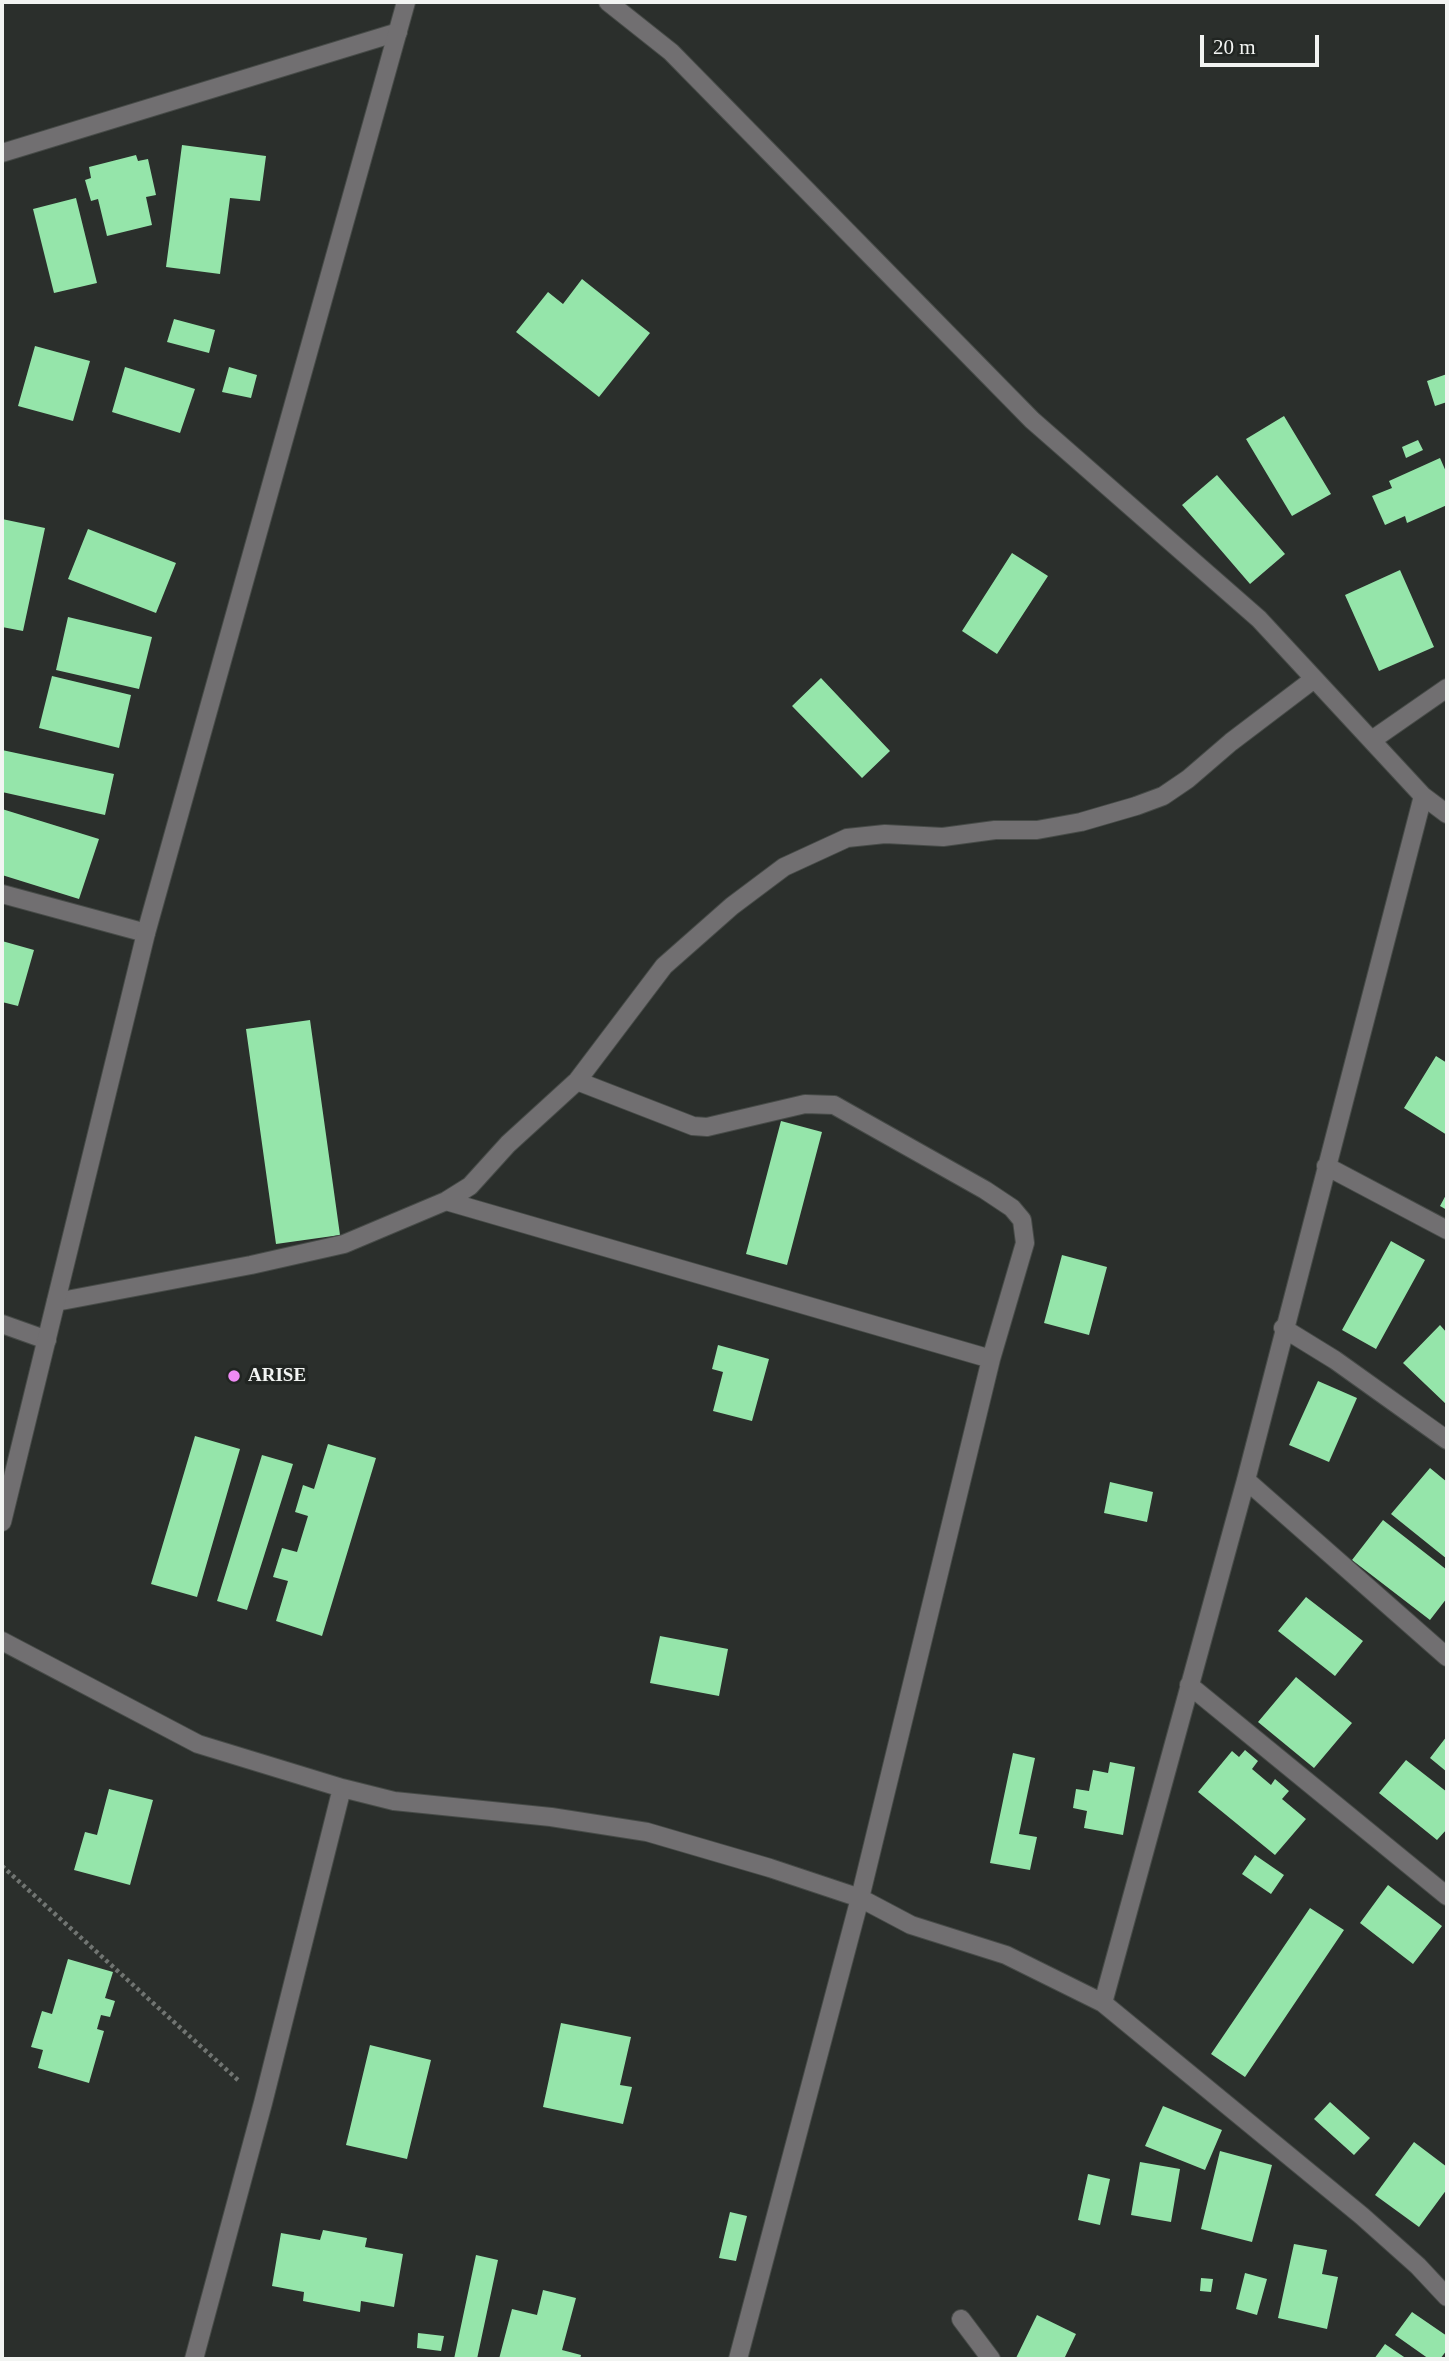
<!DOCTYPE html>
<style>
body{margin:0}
#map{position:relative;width:1449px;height:2361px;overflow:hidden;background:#2b2f2c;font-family:"Times New Roman",serif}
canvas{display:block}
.frame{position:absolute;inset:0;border:4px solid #f2f4f2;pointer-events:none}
.scale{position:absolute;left:1200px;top:35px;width:119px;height:32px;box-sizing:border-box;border:4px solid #f2f4f2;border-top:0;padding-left:9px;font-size:21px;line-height:24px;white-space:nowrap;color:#f2f4f2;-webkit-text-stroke:5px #212522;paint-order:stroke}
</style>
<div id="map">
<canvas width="1449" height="2361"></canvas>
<div class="frame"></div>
<div class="scale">20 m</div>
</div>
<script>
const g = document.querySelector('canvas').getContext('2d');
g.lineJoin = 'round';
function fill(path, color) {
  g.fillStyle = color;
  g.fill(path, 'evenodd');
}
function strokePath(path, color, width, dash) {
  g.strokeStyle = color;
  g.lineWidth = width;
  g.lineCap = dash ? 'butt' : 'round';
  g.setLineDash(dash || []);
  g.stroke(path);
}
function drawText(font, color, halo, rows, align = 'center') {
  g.font = font + ' "Times New Roman",serif';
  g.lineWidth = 7;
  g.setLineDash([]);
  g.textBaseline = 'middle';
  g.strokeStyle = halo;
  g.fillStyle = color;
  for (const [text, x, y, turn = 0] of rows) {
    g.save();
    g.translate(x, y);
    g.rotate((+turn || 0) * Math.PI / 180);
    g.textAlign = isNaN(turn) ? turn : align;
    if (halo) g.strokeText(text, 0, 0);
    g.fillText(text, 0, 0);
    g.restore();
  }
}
fill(new Path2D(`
 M182,145L266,156L260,201L230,198L220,274L166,267Z
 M136,155L138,161L148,159L156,195L146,197L152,225L107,236L98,199L91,201L85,180L91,178L89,167Z
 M76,198L97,283L54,293L33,209Z
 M582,279L650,333L599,397L516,332L548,292L563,304Z
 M174,319L215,330L209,353L167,342Z
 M35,346L90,361L73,421L18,406Z
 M125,367L195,389L180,433L112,412Z
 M229,367L257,375L251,398L222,392Z
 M1447,374V402L1435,406L1427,381Z
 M1284,416L1331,494L1292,516L1246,439Z
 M1418,440L1423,450L1406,458L1402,447Z
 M1440,458L1447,474V505L1407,523L1405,516L1385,525L1372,496L1392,488L1389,481Z
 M1217,475L1285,554L1250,584L1182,505Z
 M2,519L45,528L23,631L2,627Z
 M88,529L176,563L156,613L68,579Z
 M1012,553L1048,576L997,654L962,631Z
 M1400,570L1434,647L1379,671L1345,595Z
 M68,617L152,637L139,689L56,670Z
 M52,676L131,695L119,748L39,728Z
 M821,678L890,751L862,778L792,706Z
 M2,750L114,774L105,815L2,792Z
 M2,809L99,839L79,899L2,875Z
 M2,941L34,950L18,1006L2,1002Z
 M310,1020L340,1235L276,1244L246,1029Z
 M1436,1056L1447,1063V1135L1404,1108Z
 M781,1121L822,1132L787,1265L746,1254Z
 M1447,1193V1210L1440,1206Z
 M1391,1241L1425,1260L1376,1349L1342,1330Z
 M1062,1255L1107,1267L1089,1335L1044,1323Z
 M1440,1325L1447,1333V1405L1403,1363Z
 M718,1345L769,1359L752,1421L713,1411L723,1372L712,1369Z
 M1318,1381L1357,1398L1329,1462L1289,1445Z
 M195,1436L240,1449L197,1597L151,1584Z
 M328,1444L376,1458L322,1636L276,1621L288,1581L273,1577L282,1548L297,1552L308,1516L295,1512L303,1485L314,1489Z
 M262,1455L293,1464L247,1610L217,1601Z
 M1430,1468L1447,1482V1559L1391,1514Z
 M1110,1482L1153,1492L1147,1522L1104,1513Z
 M1383,1520L1447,1570V1598L1430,1620L1352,1560Z
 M1306,1597L1363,1641L1335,1676L1278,1631Z
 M660,1636L728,1649L719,1696L650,1683Z
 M1296,1677L1352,1723L1314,1768L1258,1722Z
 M1447,1736V1772L1430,1758Z
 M1245,1750L1258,1761L1252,1769L1271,1785L1275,1779L1289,1791L1282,1799L1306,1819L1275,1855L1198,1792L1232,1751L1239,1757Z
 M1013,1753L1035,1758L1019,1834L1037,1837L1030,1870L990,1863Z
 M1406,1760L1447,1792V1829L1437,1840L1379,1793Z
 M1110,1762L1135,1767L1123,1835L1084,1828L1087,1811L1073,1808L1076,1789L1089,1791L1093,1770L1108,1773Z
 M109,1789L153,1800L130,1885L74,1870L85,1832L97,1835Z
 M1255,1855L1284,1875L1271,1894L1242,1874Z
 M1388,1885L1442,1926L1413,1964L1360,1923Z
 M1310,1908L1344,1930L1245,2077L1211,2054Z
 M68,1959L113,1972L105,1998L115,2001L110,2017L101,2015L97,2029L104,2031L89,2083L38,2068L43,2050L31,2047L42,2011L52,2014Z
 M561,2023L631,2037L620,2085L632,2087L623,2124L543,2107Z
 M370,2045L431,2060L407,2159L346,2145Z
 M1330,2102L1370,2138L1354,2155L1314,2119Z
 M1163,2106L1222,2130L1205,2170L1145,2146Z
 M1414,2142L1447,2167V2189L1419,2227L1375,2195Z
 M1220,2151L1272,2165L1252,2242L1201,2229Z
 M1140,2162L1180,2169L1171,2222L1131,2215Z
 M1088,2174L1110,2179L1100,2225L1078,2220Z
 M730,2212L747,2216L736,2261L719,2258Z
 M323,2230L367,2238L365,2247L403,2254L394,2307L361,2301L360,2312L303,2301L304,2292L272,2286L281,2233L320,2240Z
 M1294,2244L1327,2250L1322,2274L1338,2277L1327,2329L1278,2318Z
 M476,2255L498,2260L477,2359H454Z
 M1245,2273L1267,2279L1257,2315L1236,2309Z
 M1201,2278L1213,2279L1211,2292L1200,2291Z
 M543,2290L576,2298L562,2350L581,2355L580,2359H499L512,2309L537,2315Z
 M1412,2312L1447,2336V2350L1440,2359H1429L1395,2335Z
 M1037,2315L1076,2334L1064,2359L1016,2358Z
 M418,2333L444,2336L441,2351L417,2348Z
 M1385,2344L1407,2359H1374Z`), '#95e5aa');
const minor = new Path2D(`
 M608,2L671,52L1032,420L1259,619L1423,796L1447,814
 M2,153L398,32
 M1372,740L1447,688
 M2,894L146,933
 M577,1081L693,1126L707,1127L805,1104L834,1105L985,1190L1012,1208L1022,1220L1025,1243L991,1359L860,1898L738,2359
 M1326,1166L1447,1230
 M446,1201L991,1359
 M56,1302L251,1265L344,1244L446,1201L470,1186L508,1144L577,1081L664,966L732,906L784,867L847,838L885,834L943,837L995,830H1037L1081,822L1136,806L1163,796L1188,779L1231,742L1314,679
 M2,1324L47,1340
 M1283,1328L1335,1360L1447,1440
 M1246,1480L1447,1657
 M2,1641L198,1744L342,1788L394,1801L551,1817L647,1832L770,1868L860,1898L911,1925L1006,1955L1103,2003L1362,2216L1418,2266L1447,2297
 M1189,1685L1447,1896
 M1103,2003L1246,1480L1423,796
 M961,2319L991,2359
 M194,2359L263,2103L342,1788`);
const tertiary = new Path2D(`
 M2,1522L146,933L406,2`);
strokePath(minor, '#474b48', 20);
strokePath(tertiary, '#474b48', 20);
strokePath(new Path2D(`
 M2,1866L239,2081`), '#717572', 4.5, [3.5, 3.5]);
strokePath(minor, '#716f71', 18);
strokePath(tertiary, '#716f71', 18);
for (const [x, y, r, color] of [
 [234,1376,7,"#f08bf5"]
]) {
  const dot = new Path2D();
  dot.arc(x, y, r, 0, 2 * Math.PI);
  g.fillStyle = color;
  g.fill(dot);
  strokePath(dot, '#212522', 2.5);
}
drawText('bold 19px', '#f2f4f2', '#212522', [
 ["ARISE",248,1376]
], 'left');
</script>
